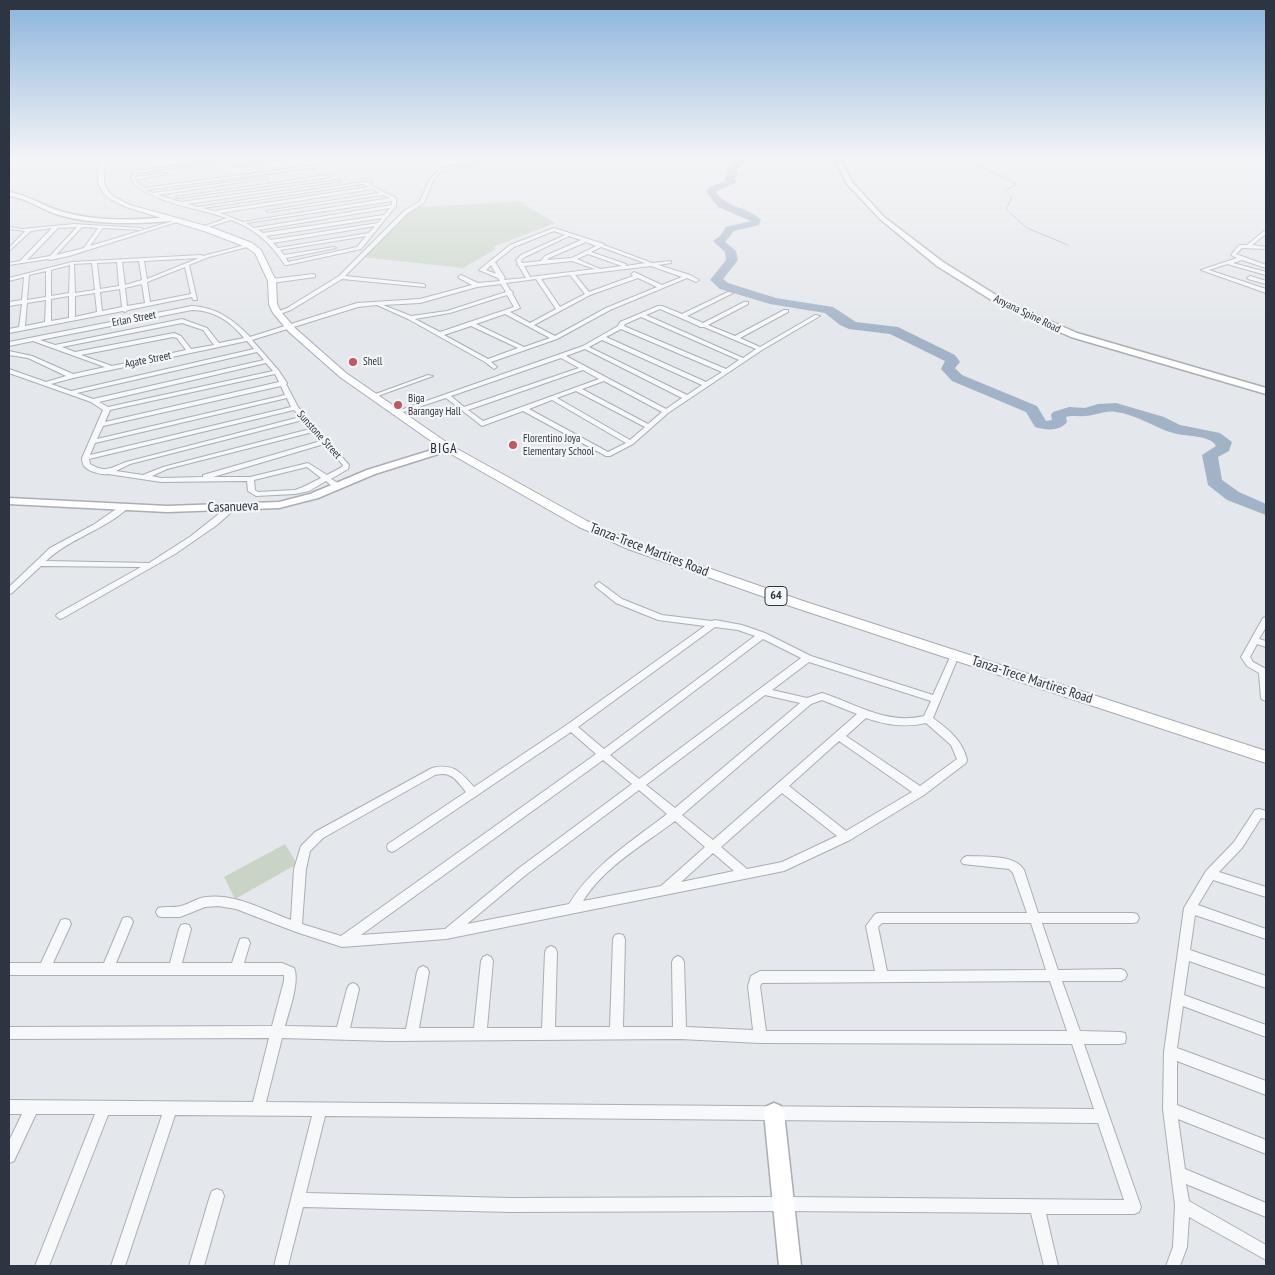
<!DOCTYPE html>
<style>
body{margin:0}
#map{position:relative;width:1275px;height:1275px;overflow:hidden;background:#e4e7eb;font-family:"PT Sans Narrow",sans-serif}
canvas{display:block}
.frame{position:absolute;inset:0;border:10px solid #2d3442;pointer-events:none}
</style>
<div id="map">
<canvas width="1275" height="1275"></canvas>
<div class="frame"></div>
</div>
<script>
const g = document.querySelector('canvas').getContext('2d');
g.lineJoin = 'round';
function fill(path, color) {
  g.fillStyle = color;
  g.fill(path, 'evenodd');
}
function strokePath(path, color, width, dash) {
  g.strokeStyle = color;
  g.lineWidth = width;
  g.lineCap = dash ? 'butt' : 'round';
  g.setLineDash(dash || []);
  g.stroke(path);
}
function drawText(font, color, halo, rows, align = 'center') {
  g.font = font + ' "PT Sans Narrow",sans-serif';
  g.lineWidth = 4.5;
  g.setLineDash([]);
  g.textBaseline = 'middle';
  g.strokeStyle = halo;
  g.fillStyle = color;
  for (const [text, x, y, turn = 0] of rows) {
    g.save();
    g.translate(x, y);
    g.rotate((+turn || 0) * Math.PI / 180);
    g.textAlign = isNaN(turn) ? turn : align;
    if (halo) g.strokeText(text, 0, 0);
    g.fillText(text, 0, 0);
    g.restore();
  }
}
fill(new Path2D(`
 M523,201L525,205L555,223L493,247L496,249L463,268L362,257L406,213L419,207Z
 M285,844L297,864L235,899L224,877Z`), '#c9d4c6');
strokePath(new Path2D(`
 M1007,157L1011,161L978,165L1015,183V186L1005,190L1012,198L1006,209L1027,228L1068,245`), '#a3b3c7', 1);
fill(new Path2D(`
 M739,157H748L736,171L738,175L734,179L737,182L716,192C727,209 748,206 761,220L759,225L734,231L725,242L736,251L738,260L723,279L728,283L776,298L833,307L856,322L898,327L955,355L960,362L955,368L962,375L1037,406L1046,421L1052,420L1051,415L1053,412L1069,407L1085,408L1098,404L1116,403L1164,417L1180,425L1220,433L1232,442L1229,451L1218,457L1222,480L1239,492L1266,504V515L1227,500L1208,485L1202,455L1216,446C1212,436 1187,436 1177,434C1158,430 1137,414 1115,412C1105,410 1095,416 1085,416C1078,417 1073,415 1066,417L1067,422C1059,432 1046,430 1035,427L1026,412L952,381L941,369L945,361L890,334L849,329L840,325L825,313L770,304L720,289L710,280L726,260L725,252L713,241L720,236L726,227L751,221L718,207L706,192L709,187L726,181L724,178L728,174L726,171Z`), '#a3b3c7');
const street = new Path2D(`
 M244,157H254L137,173L135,177L165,173L167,174L135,180L143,188L316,165L317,167L146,190L153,193L266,177L268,178L158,195L181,202L339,180L341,181L187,204L198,207L370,181L372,182L368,184L396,198V206L361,249L287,265H285C271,244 256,229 231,220L202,229V227L227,218C199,208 148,203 130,179L135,171ZM363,184L369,187L214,211L203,208ZM373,189L379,193L266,211L268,212L383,195L390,198L243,222L220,213ZM392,201V205L254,228L246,223ZM390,208L384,215L263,233L258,230ZM382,218L378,223L271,240L266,236ZM375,226L369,233L278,248L273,243ZM366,236L357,247L288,262L286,258L336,248L334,247L284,255L280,250Z
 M290,157H299L233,167L231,166Z
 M516,157H527L477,163L441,171L434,179L424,203L408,213L345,276L423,284L425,285V287L342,279L291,310L277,315L274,313L287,308L339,276L404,211L420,201L430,179L439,169L477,161Z
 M329,175L330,177L178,198L176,197Z
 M176,220L180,221L69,256L50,260L48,259L9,265V263L20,261L52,228L31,231L9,251V248L25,231L9,229V227L22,229L74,224L141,228L143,229L141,230L103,228L90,246ZM77,227L50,256L27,260L58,228ZM82,227L98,228L84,248L56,255Z
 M554,228L604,244V245L652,263L671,261V263L658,265L690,275L699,280L696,282L687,278L610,310L557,339L491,362L497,367L494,369L485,362L408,319L377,305L358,307L252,340L279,371L287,383L286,384L298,407L349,465L348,469L331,479L340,484V488H334L326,481L309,491L295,494L256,496L248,491L247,481L161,482L108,474C102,475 89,472 84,466C83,465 82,460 82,458L103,410L91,402L9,373V369L46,382L66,376L28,358L9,355V351L32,356L73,374L105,367L33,341L9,346V342L192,306C216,307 234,320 250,337L357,303L420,299L472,285L459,278L458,277L461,275L478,283L500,281L498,278L479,270L510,245ZM554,231L565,235L521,255L516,260L518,264L517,265L519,266L526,278L504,280L505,278L495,262L514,247ZM569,236L581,240L545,256L541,261L522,263L521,260L525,257ZM586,242L596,246L572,258L547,260L549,258ZM601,247L645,263L626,266V264L591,252ZM588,254L622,266L600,269L577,259ZM572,261L595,269L530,277L524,266ZM491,265L496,274L486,270ZM651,266L682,277L662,285L634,272L631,274L633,276L589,292L575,275ZM570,275L585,294L560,307L541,279ZM638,278L657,287L606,308L555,336L534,325L590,295ZM536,279L556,309L530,323L510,312L520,308L512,293L513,292L510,290L506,283ZM501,284L506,292L447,311L411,316L383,305L420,303L477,287ZM507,295L514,307L440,332L415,319L450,313ZM192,310C214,310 231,322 244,338L219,343L207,328L182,319L55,345L40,340ZM505,314L550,338L524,347L476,324ZM182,323L203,330L214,345L191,349L181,336L174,333L75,352L62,347ZM471,326L518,348L488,359L444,335ZM173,337L177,338L186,350L112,366L81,355ZM247,341L254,349L71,391L51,384L73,378ZM257,352L264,360L93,399L77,393ZM266,363L273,371L108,407L99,402ZM275,374L279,382L105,422L110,410ZM281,386L285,395L97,439L103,426ZM287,398L291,407L90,455L95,443ZM294,410L300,417L126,462C111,468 105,473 90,464L89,459ZM303,420L310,429L163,467L143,475L116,471L130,464ZM313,432L321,441L203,475V477L161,478L152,476L167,469ZM324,444L343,465L342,467L327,475L308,463L250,477H213ZM307,467L321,478L303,487L295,490L258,492L255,490L254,480Z
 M1264,231H1266V234L1252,245L1266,247V249L1242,248L1236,254L1266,265V268L1242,260L1233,263L1266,272V275L1227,264L1209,270L1266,289V293L1201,270L1237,258L1231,255L1239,245H1247Z
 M249,244L251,245V246L209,257L189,265L197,300H193L192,297L128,310L125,312L123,311L9,333V329L19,327L22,304L9,306V302L22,300L24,277L9,281V278L72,262L201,255L203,256ZM199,258L147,279L144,261ZM139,261L142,280L125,285L122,262ZM117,262L119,286L100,289L97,263ZM92,263L95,290L75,293L74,264ZM70,265L69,293L51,296V270ZM185,267L191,294L150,302L147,282ZM46,271V297L27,300L29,275ZM142,284L145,303L127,306L125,288ZM120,289L122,307L102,311L100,292ZM95,293L97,312L75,317V296ZM69,296V318L51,321V299ZM46,300L45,322L25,326L27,303Z
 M313,274L315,275V277L272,283L269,281L272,279Z
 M1250,276L1266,281V284L1248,279L1247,278Z
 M728,292L733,293L687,316L703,323L744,302H748V304L708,325L735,336L784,310H788V312L740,338L760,347L815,315L820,316L762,350L668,413L633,444L610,456H606L523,411L482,426L446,398L397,414L395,415L392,413L583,346L618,326L620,322L658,306H662L682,314ZM660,309L699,326L700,327H704L756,349L743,358L646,315ZM641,317L739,360L726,369L624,326L625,324ZM621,329L722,372L706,382L606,337ZM602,340L702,385L687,395L589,347ZM585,349L682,398L666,409L566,356ZM561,358L579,368L464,407L451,396ZM583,370L599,379L483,421L468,410ZM604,381L662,412L648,424L582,389ZM576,391L645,427L630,440L557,398ZM552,400L626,443L608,452L529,409Z
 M428,375L433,376L375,397L370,396Z
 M122,505H125L129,507C105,530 70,538 46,561L149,563L191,536L230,505H233L237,507L217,525L175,554L63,618L60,619L56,616L57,614L141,567L41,566L12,593L9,594V587L50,548L93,525Z
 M599,582L622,599L662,615L712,621L715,620L742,625L765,633L811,656L933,695L951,655L952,653H958L959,655L933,718C948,729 963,741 967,760L966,763L924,795L850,840L784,871L446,939L342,947L296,932L236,909L218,906L205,907L180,917H162L158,916L156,912L158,908C165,906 173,908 181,906C189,904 197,898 206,897C235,893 264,910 291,920L294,869L301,846L315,832L432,768C454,763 460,772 474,787L568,724L705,626L658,620L616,603L596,587L595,585ZM715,627L738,630L755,636L604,749L578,727ZM763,639L801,658L639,779L610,755ZM809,662L931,701L924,716C886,725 857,704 822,693L807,698L772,690ZM765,695L800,703L675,808L646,785ZM822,700L857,714L713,840L682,815L811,704ZM866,718C886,725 905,728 926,723L951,745L957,759L920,786L846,736ZM571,732L596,754L341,936L302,924L306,869L310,851L323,838L435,775C452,771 456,780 466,792L388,844L387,847L388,850L392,852L396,850ZM839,741L912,792L846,831L789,786ZM603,760L632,784L519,868L445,929L361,935ZM639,790L667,814C631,842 593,865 569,904L467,924L527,874ZM782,793L837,836L782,862L747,869L721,847ZM675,821L705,847L661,886L583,901C604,867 643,845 675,821ZM713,853L734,871L681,882Z
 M1266,617V627L1259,639L1266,641V647L1257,644L1250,657L1253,662L1266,669V701L1263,700L1261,698L1259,673L1247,666L1241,657L1263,618Z
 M1259,809L1266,811V819L1261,818L1242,848L1219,872L1266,887V897L1213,880L1198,905L1266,929V939L1195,915L1190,950L1266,976V988L1189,961L1184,995L1266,1025V1037L1183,1006L1177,1048L1266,1081V1095L1177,1061V1105L1266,1140V1154L1178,1119L1185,1169L1266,1203V1217L1186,1184L1189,1201L1266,1245V1260L1189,1217L1187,1247L1180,1266H1166L1173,1247L1175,1205L1163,1109L1164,1052L1184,908L1206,871L1234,842L1255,810Z
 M967,856C983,857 1015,854 1024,870L1038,913H1133L1137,914L1139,918L1137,922L1133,923H1042L1058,970L1121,969L1125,971L1127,975L1125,979L1121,981H1062L1080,1031L1120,1032L1125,1033L1126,1038L1125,1043L1120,1044H1084L1141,1207L1139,1212L1134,1214H1046L1058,1266H1044L1031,1213L783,1211L511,1212L303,1207L288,1266H274L312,1116L175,1115L125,1266H111L162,1115H108L49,1266H35L95,1114H36L14,1161L9,1163V1141L22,1114H9V1100L253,1102L269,1038L9,1039V1027L272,1026L284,981V975H9V963H41L61,920L65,919L69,920L71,924L53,963H104L123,918L127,917L131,918L133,922L116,963H170L179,929L181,925L185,924L189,925L191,929L182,963H232L240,939L244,938L248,939L250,943L244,963H282L294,968C300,981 289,1011 285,1026L337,1027L347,989L349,985L353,983L357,985L359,989L350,1028L406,1029L417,972L419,968L423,966L427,968L429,972L419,1028H474L481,961L483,957L487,955L491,957L493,961L487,1028H542L545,952L547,948L551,946L555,948L557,952L555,1027H610L613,939L615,935L619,934L623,935L625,939L623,1027H673L672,962L674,958L678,956L682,958L684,962L686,1027L753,1030L748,986L751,976L760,971H875L866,926L875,914L879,913H1027L1013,873L1009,869L963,864L961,861L963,858ZM882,923H1031L1046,970L887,971L878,927ZM1050,981L1067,1031H766L760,986L762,983ZM282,1038L389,1041L680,1039L760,1043L1072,1044L1094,1109L266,1102ZM325,1116L1098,1123L1124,1200L783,1197L511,1198L306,1193Z
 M217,1189L222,1191L224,1196L204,1266H189L210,1196L212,1191Z`);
const secondary = new Path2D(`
 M834,157H840L852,182L884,217L943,262L1007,302L1077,333L1266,388V394L1071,337L1001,306L937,266L880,219L847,184Z
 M9,192C29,195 44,207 63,212C98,222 136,220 171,217L174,219L171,221C134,224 95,225 59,215C42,210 27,198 9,196Z
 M448,445L451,446V450L375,474L318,498L279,508L167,512L9,504V498L167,506L279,502L310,494L367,470Z
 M774,1103L781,1106L784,1113L801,1266H779L764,1113L767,1106Z`);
const primary = new Path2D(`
 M99,157H105L104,183L108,191L114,197L130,205L213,228L252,243L261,250L276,281L277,304L281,312L295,328L346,373L452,446L587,521L636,543L803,601L1266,751V763L793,607L628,549L579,527L444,450L340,377L289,332L273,313L269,304L268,281L255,253L246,247L207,232L126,207L110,199L103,193L98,183Z`);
strokePath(street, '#a9aeb5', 2);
strokePath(secondary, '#a9aeb5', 3);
strokePath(primary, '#a5abb6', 2);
fill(street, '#f7f8f9');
fill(secondary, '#fff');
fill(primary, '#fff');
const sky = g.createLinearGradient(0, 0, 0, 335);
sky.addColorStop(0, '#8cb4db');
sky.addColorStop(0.47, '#f3f4f6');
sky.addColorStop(1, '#f3f4f600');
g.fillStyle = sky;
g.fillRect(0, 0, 1275, 335);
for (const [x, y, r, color] of [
 [353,362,5,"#c45562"],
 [398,405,5,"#c45562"],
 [513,445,5,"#c45562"]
]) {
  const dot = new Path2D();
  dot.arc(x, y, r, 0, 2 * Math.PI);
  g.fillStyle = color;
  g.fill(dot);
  strokePath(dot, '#f4f6f8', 2);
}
drawText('11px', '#2d3442', '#f4f6f8', [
 ["Anyana Spine Road",1027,314,26],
 ["Erlan Street",134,319,-11],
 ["Agate Street",148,360,-11],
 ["Sunstone Street",319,435,48]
]);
drawText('11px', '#2d3442', '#f4f6f8', [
 ["Shell",363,362],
 ["Biga",408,399],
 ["Barangay Hall",408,412],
 ["Florentino Joya",523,439],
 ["Elementary School",523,452]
], 'left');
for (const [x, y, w] of [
 [776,596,22]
]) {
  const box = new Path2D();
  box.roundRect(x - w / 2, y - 9.5, w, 19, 4);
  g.fillStyle = '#f4f6f8';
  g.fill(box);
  strokePath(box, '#2d3442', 1);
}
drawText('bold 12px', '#2d3442', null, [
 ["64",776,596]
]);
g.letterSpacing = '1px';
drawText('14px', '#1f2533', '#f4f6f8', [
 ["BIGA",444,449]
]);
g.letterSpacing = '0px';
drawText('14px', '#2d3442', '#f4f6f8', [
 ["Casanueva",233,507,-2],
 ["Tanza-Trece Martires Road",649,550,21],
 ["Tanza-Trece Martires Road",1032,680,18]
]);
</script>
